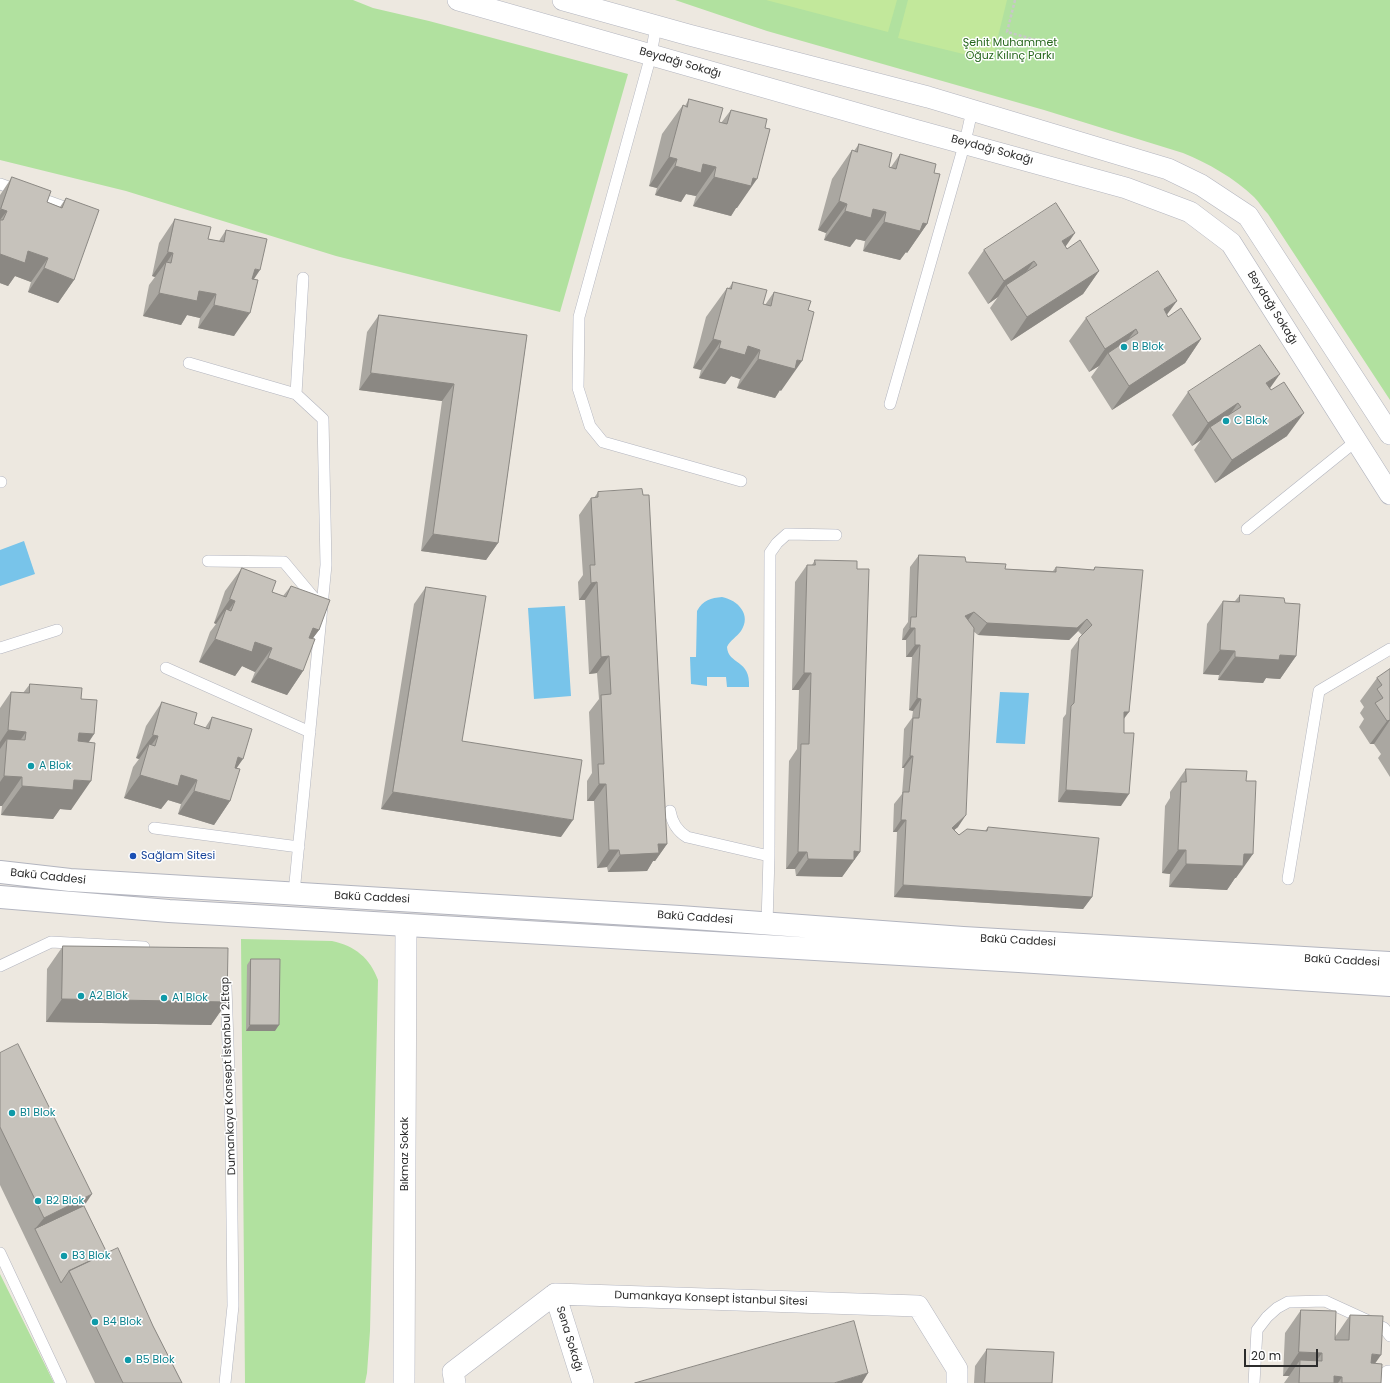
<!DOCTYPE html>
<meta charset="utf-8">
<style>
body{margin:0}
#map{position:relative;width:1390px;height:1383px;overflow:hidden;background:#ede8e0;font-family:Poppins,sans-serif}
canvas{display:block}
.scale{position:absolute;left:1244px;top:1349px;width:74px;height:18px;box-sizing:border-box;border:2px solid #2c2c2c;border-top:0;padding-left:5px;font-size:12px;line-height:14px;white-space:nowrap;color:#2c2c2c;-webkit-text-stroke:3px #fff;paint-order:stroke}
</style>
<div id="map">
<canvas width="1390" height="1383"></canvas>
<div class="scale">20 m</div>
</div>
<script>
const g = document.querySelector('canvas').getContext('2d');
g.lineJoin = 'round';
function fill(path, color) {
  g.fillStyle = color;
  g.fill(path, 'evenodd');
}
function strokePath(path, color, width, dash) {
  g.strokeStyle = color;
  g.lineWidth = width;
  g.lineCap = dash ? 'butt' : 'round';
  g.setLineDash(dash || []);
  g.stroke(path);
}
function drawText(font, color, halo, rows, align = 'center') {
  g.font = font + ' Poppins,sans-serif';
  g.lineWidth = 3;
  g.setLineDash([]);
  g.textBaseline = 'middle';
  g.strokeStyle = halo;
  g.fillStyle = color;
  for (const [text, x, y, turn = 0] of rows) {
    g.save();
    g.translate(x, y);
    g.rotate((+turn || 0) * Math.PI / 180);
    g.textAlign = isNaN(turn) ? turn : align;
    if (halo) g.strokeText(text, 0, 0);
    g.fillText(text, 0, 0);
    g.restore();
  }
}
fill(new Path2D(`
 M0,0H353L373,8L429,21L628,74L560,312L336,256L126,191L0,160Z
 M675,0H1390V400L1268,214C1263,209 1259,202 1254,197C1234,178 1208,163 1183,153L1044,110L767,31Z
 M241,939L332,941C355,946 370,958 378,980L370,1331L367,1373L365,1383H245Z
 M0,1274L54,1383H0Z`), '#b1e19f');
fill(new Path2D(`
 M766,0H897L888,32Z
 M908,0H1007L992,61L898,38Z`), '#c2e89b');
fill(new Path2D(`
 M24,541L35,574L0,586V550Z
 M722,597C738,600 752,615 741,631C737,637 730,640 727,647C728,665 751,659 749,687H727L726,677H707V686L691,684L690,657H696L697,611C703,600 711,598 722,597Z
 M565,606L571,696L534,699L528,608Z
 M1000,692L1029,693L1025,744L996,743Z`), '#78c4ea');
const service = new Path2D(`
 M656,26L651,55L579,317L578,388L590,426L603,442L741,481
 M0,184L75,211
 M189,363L296,394
 M890,404L965,142L972,111
 M0,482H1
 M1247,529L1356,441
 M208,561L284,562L320,605
 M0,648L57,630
 M166,668L310,732
 M670,811C672,823 677,831 687,837L769,856
 M154,828L299,847
 M1288,879L1319,691L1390,649
 M294,893L326,565L323,419L296,394L303,278
 M767,924L769,856L770,553L777,543L787,534L836,535
 M0,966L51,942L144,947
 M0,1253L61,1383
 M225,1383L233,1306L231,1131L226,987
 M1254,1383L1257,1330L1267,1317L1277,1308L1288,1302L1325,1301L1384,1328L1390,1336`);
const minor = new Path2D(`
 M458,0L915,130L1126,188L1190,212L1231,243L1390,494
 M563,0L689,35L928,97L1168,169L1201,185L1248,216L1390,434
 M555,1294L583,1383
 M404,1383L406,926
 M455,1383L453,1372L555,1294L918,1306L957,1369V1383
 M1387,1383L1389,1376`);
const secondary = new Path2D(`
 M0,872L70,880L680,917L963,938L1390,963
 M0,897L169,911L1019,961L1390,985`);
strokePath(service, '#b3b5bf', 12);
strokePath(minor, '#b3b5bf', 22);
strokePath(secondary, '#b3b5bf', 24);
strokePath(new Path2D(`
 M1015,0L1007,32L1058,46`), '#c8c8c8', 2.5, [3, 2]);
strokePath(service, '#fff', 11);
strokePath(minor, '#fff', 21);
strokePath(secondary, '#fff', 22);
fill(new Path2D(`
 M689,99L719,122L721,123L731,110L737,208H736L731,216L693,206L696,196L686,194L681,202L655,195L657,188L649,186L662,134L683,105L685,106Z
 M859,144L889,167H891L900,154L934,173L927,224L907,253L906,252L900,260L863,251L865,241L856,239L850,247L824,240L826,233L818,230L832,179L852,150L854,151Z
 M12,177L47,202L60,207L66,198L74,280L58,303L28,292L31,282L15,276L8,286L0,283V195Z
 M175,219L208,239L219,241L226,230L254,279L234,336L198,328L200,318L187,315L181,325L143,316L149,285L155,277L152,276L159,243Z
 M1066,247L1067,249L1099,271L1083,294L1011,341L990,308L998,297L988,304L968,273L984,250Z
 M733,282L763,304L765,305L774,292L781,391L780,390L775,398L737,388L740,379L731,376L725,384L699,378L701,370L693,368L706,317L727,288H729Z
 M379,315L527,335L498,543L486,560L421,551L442,401L359,390L367,332Z
 M1167,315L1168,317L1201,339L1185,363L1112,410L1091,377L1099,366L1089,372L1069,341L1086,318Z
 M1270,388L1287,436L1215,483L1194,450L1201,440L1192,446L1172,415L1188,392Z
 M598,492L667,844L655,861H653L647,871L608,872L607,867L597,868L594,801H587V781L592,773L589,712L599,699L597,673L589,674L585,600H579L578,582L583,575L579,515L591,498H594Z
 M919,555L966,562L1005,569L1053,571L1056,567L1093,570L1095,567L1124,719L1121,806L1058,802L1063,718L1066,714L1071,650L1082,635L1078,631L1069,640L978,635L973,631L958,827L954,830L959,835L985,831L988,827L1092,897L1083,909L894,897L897,832H893L894,804L902,794L904,768H902L904,729L912,718L913,711L909,710L912,657H906V640H902L903,629L908,622L910,567Z
 M815,560L857,569L860,852L842,877L796,876L795,869H786L789,761L797,749L799,690H792L795,582L807,565H812Z
 M242,568L272,592L283,596L291,586L319,630L312,639L303,671L287,695L251,682L255,672L242,666L235,676L199,662L210,632L216,624L214,623L225,591Z
 M426,587L462,741L561,837L381,809L414,604Z
 M1240,595L1296,656L1280,679L1266,678L1263,683L1218,680L1219,675L1203,674L1207,624L1223,601H1235Z
 M1390,669V777L1378,758L1381,754L1374,744H1370L1359,727L1364,719L1360,713L1364,707L1360,701L1377,678Z
 M30,684L81,699L94,734L89,742L71,810L60,809L53,819L1,815L2,806H0V708L11,692L23,693Z
 M162,702L194,724L205,728L212,717L237,768L230,801L214,825L178,814L181,804L168,800L161,809L124,798L133,767L139,759L136,758L146,726Z
 M1186,769L1236,878H1235L1227,890L1169,887L1170,874L1162,873L1165,806L1170,798V792Z
 M63,946L227,1002L211,1025L46,1022L47,969Z
 M251,959L275,1031H246L247,965Z
 M0,1053L84,1206L107,1253L153,1326L182,1383H95L0,1185Z
 M1301,1310L1335,1337L1350,1315L1375,1363L1381,1383H1284L1289,1376H1283L1285,1333Z
 M987,1349L1052,1383H974L975,1366Z`), '#aaa7a1');
fill(new Path2D(`
 M669,157L677,159L657,188L649,186Z
 M703,164L716,167L696,196L686,194L681,202L655,195L675,166Z
 M714,177L753,178L757,179L737,208H736L731,216L693,206Z
 M839,201L847,204L826,233L818,230Z
 M1,209L7,211L0,220V210Z
 M873,209L886,212L865,241L856,239L850,247L824,240L845,211Z
 M884,222L923,223L927,224L907,253L906,252L900,260L863,251Z
 M1075,233L1059,256L1062,241Z
 M28,251L48,258L31,282L15,276L8,286L0,283V254Z
 M168,252L173,253L165,265L166,262L155,277L152,276Z
 M1034,261L1018,284L1006,285L998,297L988,304L1004,281Z
 M44,268L74,280L58,303L28,292Z
 M255,269L260,270L244,294Z
 M1099,271L1083,294L1011,341L1027,317Z
 M199,291L216,294L200,318L187,315L181,325L143,316L159,293Z
 M1177,301L1160,324L1164,309Z
 M214,305L250,313L234,336L198,328Z
 M1136,329L1119,352L1108,353L1099,366L1089,372L1105,349Z
 M713,339L721,341L701,370L693,368Z
 M1201,339L1185,363L1112,410L1129,386Z
 M748,346L760,350L740,379L731,376L725,384L699,378L719,348Z
 M758,359L797,360L802,361L781,391L780,390L775,398L737,388Z
 M371,373L454,384L442,401L359,390Z
 M1280,374L1263,398L1266,383Z
 M1238,403L1222,426L1210,427L1201,440L1192,446L1208,423Z
 M1304,413L1287,436L1215,483L1232,460Z
 M433,534L498,543L486,560L421,551Z
 M597,582L585,600H579L591,583Z
 M230,599L235,601L222,620L226,609L216,624L214,623Z
 M974,612L965,624V616Z
 M1087,619L1078,631L1069,640L978,635L987,623Z
 M313,628L319,630L302,653Z
 M910,628H915L906,640H902Z
 M215,639L255,642L272,648L255,672L242,666L235,676L199,662Z
 M915,645H920L912,657H906Z
 M1220,650L1235,651L1219,675L1203,674Z
 M1280,655L1296,656L1280,679L1266,678L1263,683L1218,680L1235,657Z
 M609,656L597,673L589,674L601,657Z
 M268,658L303,671L287,695L251,682Z
 M804,673H811L799,690H792Z
 M917,698L921,699L913,711L909,710Z
 M1124,712H1129L1120,724Z
 M1390,720L1374,744H1370L1387,721Z
 M8,730L26,732L6,761L7,739L0,749V742Z
 M79,733L94,734L74,763Z
 M153,735L158,736L147,751L149,744L139,759L136,758Z
 M910,756H913L904,768H902Z
 M238,757L243,759L227,782Z
 M140,775H181L197,780L181,804L168,800L161,809L124,798Z
 M4,776L22,777L2,806H0V782Z
 M74,780L91,781L71,810L60,809L53,819L1,815L22,786Z
 M599,784H606L594,801H587Z
 M1066,790L1129,794L1121,806L1058,802Z
 M194,791L230,801L214,825L178,814Z
 M393,792L573,820L561,837L381,809Z
 M966,815L958,827L943,839L952,828Z
 M901,820H906L897,832H893Z
 M658,844H667L655,861H653L647,871L608,872L620,855Z
 M609,850H619L607,867L597,868Z
 M1178,850H1186L1170,874L1162,873Z
 M854,851L860,852L842,877L796,876L808,859Z
 M798,852H807L795,869H786Z
 M1244,854H1253L1236,878H1235L1227,890L1169,887L1186,864Z
 M903,885L1092,897L1083,909L894,897Z
 M62,999L227,1002L211,1025L46,1022Z
 M250,1025H279L275,1031H246Z
 M92,1194L76,1218L35,1229L44,1218Z
 M1299,1352L1322,1353L1305,1377L1300,1360L1289,1376H1283Z
 M1372,1354L1381,1355L1365,1378Z
 M868,1373L862,1383H834Z
 M1334,1376L1342,1377L1338,1383H1329Z`), '#8b8883');
const building = new Path2D(`
 M689,99L723,108L719,122L727,124L731,110L767,119L765,128L770,129L757,179L753,178L751,186L714,177L716,167L703,164L701,173L675,166L677,159L669,157L683,105L687,107Z
 M859,144L892,153L889,167L896,169L900,154L936,164L934,173L940,174L927,224L923,223L920,231L884,222L886,212L873,209L871,218L845,211L847,204L839,201L852,150L857,152Z
 M12,177L51,191L47,202L62,208L66,198L99,210L74,280L44,268L48,258L28,251L25,263L0,254V220H3L7,211L1,209Z
 M1056,203L1075,233L1062,241L1067,249L1080,240L1099,271L1027,317L1006,285L1037,265L1034,261L1004,281L984,250Z
 M175,219L211,227L208,239L224,242L226,230L267,239L260,270L255,269L252,279L258,280L250,313L214,305L216,294L199,291L197,301L159,293L166,262L171,263L173,253L168,252Z
 M1158,271L1177,301L1164,309L1168,317L1181,308L1201,339L1129,386L1108,353L1138,333L1136,329L1105,349L1086,318Z
 M733,282L767,290L763,304L771,306L774,292L811,301L808,310L814,312L802,361L797,360L795,369L758,359L760,350L748,346L745,355L719,348L721,341L713,339L727,288L731,289Z
 M379,315L527,335L498,543L433,534L454,384L371,373Z
 M1260,345L1280,374L1266,383L1271,390L1284,382L1304,413L1232,460L1210,427L1241,407L1238,403L1208,423L1188,392Z
 M642,489L643,495H649L667,844H658L659,853L620,855L619,850H609L606,784H599L598,764H604L601,695L611,694L609,656L601,657L597,582L591,583L590,565H595L591,498L598,497V492Z
 M919,555L965,557L966,562L1006,564L1005,569L1056,572V567L1094,570L1095,567L1143,570L1129,712H1124V733H1134L1129,794L1066,790L1071,706L1074,703L1079,638L1092,625L1087,619L1077,628L987,623L974,612L965,616L974,628L966,815L952,828L959,835L967,829L987,831L988,827L1099,838L1092,897L903,885L906,820H901L903,792H909L913,756H910L913,718H919L921,699L917,698L920,645H915V628H910L911,617H916Z
 M815,560L857,561V569H869L860,852L854,851V860L808,859L807,852H798L801,744H809L811,673H804L807,565H815Z
 M242,568L276,581L272,592L286,597L291,586L330,600L319,630L313,628L309,638L315,639L303,671L268,658L272,648L255,642L252,652L215,639L226,609L231,611L235,601L230,599Z
 M426,587L486,596L462,741L582,760L573,820L393,792Z
 M1240,595L1284,598L1285,603L1300,604L1296,656L1280,655L1279,660L1235,657V651L1220,650L1223,601L1239,602Z
 M1390,669V720L1387,721L1375,703L1383,698L1377,689L1382,685L1377,678Z
 M30,684L82,688L81,699L97,700L94,734L79,733L78,741L95,743L91,781L74,780L73,790L22,786V777L4,776L7,739L25,740L26,732L8,730L11,692L29,693Z
 M162,702L197,713L194,724L209,729L212,717L252,729L243,759L238,757L235,768L240,769L230,801L194,791L197,780L181,775L178,786L140,775L149,744L155,746L158,736L153,735Z
 M1186,769L1247,771L1246,781H1256L1253,854H1244L1243,866L1186,864V850H1178L1181,782H1186Z
 M63,946L228,948L227,1002L62,999Z
 M251,959H280L279,1025H250Z
 M18,1044L92,1194L44,1218L0,1127V1053Z
 M84,1206L107,1253L69,1271L61,1283L35,1229Z
 M118,1248L153,1326L182,1383H123L106,1348L69,1271Z
 M1301,1310L1336,1311L1335,1340H1349L1350,1315L1383,1316L1381,1355L1372,1354L1371,1363L1382,1364L1381,1383H1342V1377L1334,1376V1383H1299L1300,1360L1322,1361V1353L1299,1352Z
 M854,1321L868,1373L834,1383H635Z
 M987,1349L1054,1352L1052,1383H985Z`);
fill(building, '#c6c2bb');
strokePath(building, '#8b8883', 1);
for (const [x, y, r, color] of [
 [1124,347,4,"#0f9aa8"],
 [1226,421,4,"#0f9aa8"],
 [31,766,4,"#0f9aa8"],
 [133,856,4,"#1a4fb4"],
 [81,996,4,"#0f9aa8"],
 [164,998,4,"#0f9aa8"],
 [12,1113,4,"#0f9aa8"],
 [38,1201,4,"#0f9aa8"],
 [64,1256,4,"#0f9aa8"],
 [95,1322,4,"#0f9aa8"],
 [128,1360,4,"#0f9aa8"]
]) {
  const dot = new Path2D();
  dot.arc(x, y, r, 0, 2 * Math.PI);
  g.fillStyle = color;
  g.fill(dot);
  strokePath(dot, '#fff', 1.5);
}
drawText('11px', '#28681e', '#fff', [
 ["Şehit Muhammet",1010,43],
 ["Oğuz Kılınç Parkı",1010,56]
]);
drawText('11px', '#2c2c2c', '#fff', [
 ["Beydağı Sokağı",680,63,16],
 ["Beydağı Sokağı",992,150,15],
 ["Beydağı Sokağı",1272,308,58],
 ["Bakü Caddesi",48,877,6],
 ["Bakü Caddesi",372,898,3],
 ["Bakü Caddesi",695,918,4],
 ["Bakü Caddesi",1018,941,3],
 ["Bakü Caddesi",1342,961,3],
 ["Dumankaya Konsept İstanbul 2.Etap",229,1076,-92],
 ["Bıkmaz Sokak",405,1154,-90],
 ["Dumankaya Konsept İstanbul Sitesi",711,1299,2],
 ["Sena Sokağı",569,1339,73]
]);
drawText('11px', '#0d838f', '#fff', [
 ["B Blok",1132,347],
 ["C Blok",1234,421],
 ["A Blok",39,766],
 ["A2 Blok",89,996],
 ["A1 Blok",172,998],
 ["B1 Blok",20,1113],
 ["B2 Blok",46,1201],
 ["B3 Blok",72,1256],
 ["B4 Blok",103,1322],
 ["B5 Blok",136,1360]
], 'left');
drawText('11px', '#164399', '#fff', [
 ["Sağlam Sitesi",141,856]
], 'left');
</script>
